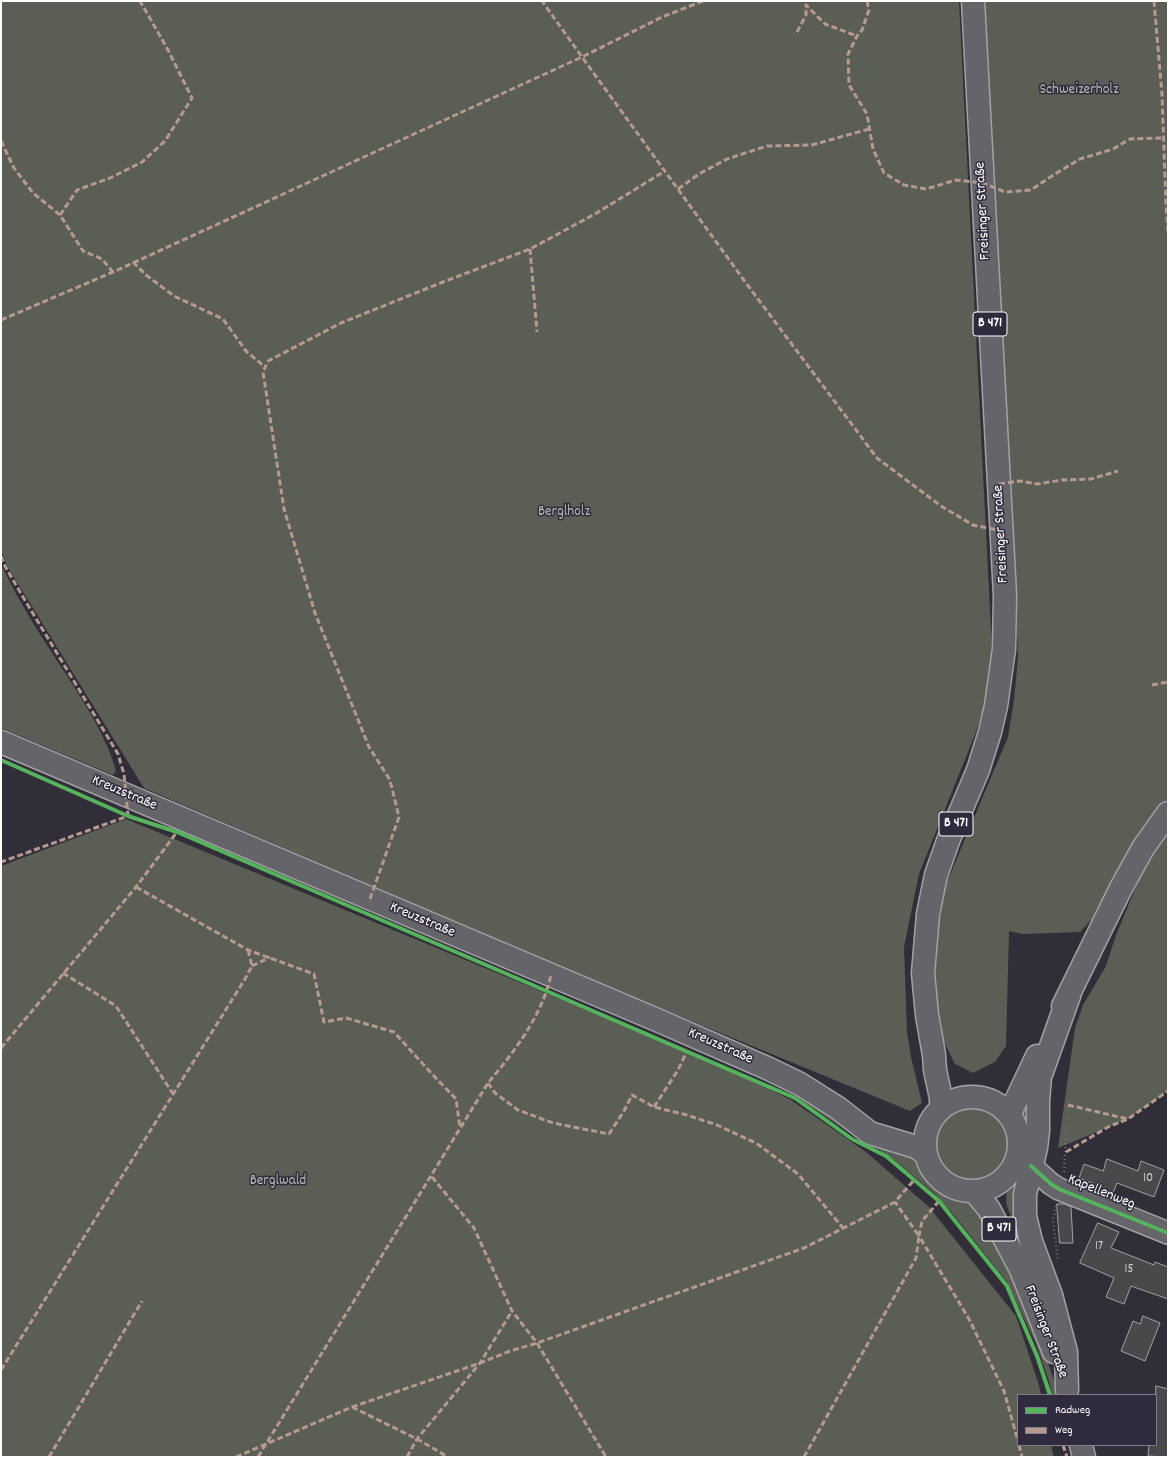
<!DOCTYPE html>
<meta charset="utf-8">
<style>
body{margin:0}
#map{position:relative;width:1169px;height:1458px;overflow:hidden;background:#312e39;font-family:Dekko,sans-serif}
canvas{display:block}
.frame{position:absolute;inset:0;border:2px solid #fff;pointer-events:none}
.legend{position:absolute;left:1017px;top:1394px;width:140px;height:52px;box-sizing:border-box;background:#2f2a3d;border:1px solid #827f8b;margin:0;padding:5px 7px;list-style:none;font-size:12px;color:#fff}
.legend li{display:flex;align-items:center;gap:8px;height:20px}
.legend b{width:20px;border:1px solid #827f8b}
</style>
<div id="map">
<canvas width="1169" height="1458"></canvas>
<div class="frame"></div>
<ul class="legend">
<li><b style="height:5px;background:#56b35d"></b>Radweg</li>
<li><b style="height:5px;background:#b69a8f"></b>Weg</li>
</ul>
</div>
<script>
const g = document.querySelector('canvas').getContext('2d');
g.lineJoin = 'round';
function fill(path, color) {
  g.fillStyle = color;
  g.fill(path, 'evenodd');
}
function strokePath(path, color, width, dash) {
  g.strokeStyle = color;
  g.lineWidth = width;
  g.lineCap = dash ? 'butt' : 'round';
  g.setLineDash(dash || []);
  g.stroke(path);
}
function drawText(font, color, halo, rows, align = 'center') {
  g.font = font + ' Dekko,sans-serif';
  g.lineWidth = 3;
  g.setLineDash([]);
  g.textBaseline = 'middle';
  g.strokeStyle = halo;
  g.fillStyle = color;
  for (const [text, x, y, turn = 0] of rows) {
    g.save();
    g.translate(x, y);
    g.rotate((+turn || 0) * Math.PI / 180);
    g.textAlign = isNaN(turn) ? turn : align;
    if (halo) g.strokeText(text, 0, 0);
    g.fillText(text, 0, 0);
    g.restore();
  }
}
fill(new Path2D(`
 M1,1H959L992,650L989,690L978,727L919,874L904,947L907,1032L911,1057L922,1103L910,1111L548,962L144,788L7,566L1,550Z
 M985,1H1168V799L1134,845L1094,917L1080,932L1023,934L1009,931L1006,1046L995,1062L973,1073L955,1064L942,1038L934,999L932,950L947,882L1008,737L1014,700L1018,657L1016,607Z
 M1,564C20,605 46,644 71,682C89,711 107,738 116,771L113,775L1,728Z
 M126,819L733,1071L791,1100L866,1152L929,1207L1016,1316L1039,1385L1041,1395H1018V1445H1051L1054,1457H1V866Z
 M1168,827V1091L1128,1119L1058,1148L1075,1028L1083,1005L1106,966L1116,935L1151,851Z
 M1029,1087L1027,1165L1041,1292L1007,1206C1003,1182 1017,1177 1022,1156C1026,1141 1021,1133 1019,1119C1018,1112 1026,1094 1029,1087Z
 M800,1095L916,1157L931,1180L943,1190L967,1199L985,1214L1040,1340L1059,1395H1052L1049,1381L1036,1344L1007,1282L953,1214L935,1194L893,1159L874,1146L854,1136L798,1098Z
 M936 1144a36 36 0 1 1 72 0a36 36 0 1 1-72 0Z`), '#5b5e54');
const building = new Path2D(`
 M1107,1159L1138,1171L1141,1161L1164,1170L1154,1197L1117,1183L1113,1193L1093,1186L1094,1184L1079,1178L1084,1164L1103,1171Z
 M1057,1204H1065L1071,1207L1073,1243H1060Z
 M1098,1223L1119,1232L1111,1248L1154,1265L1155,1262L1168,1267V1299L1131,1286L1124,1304L1106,1297L1114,1278L1080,1263Z
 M1143,1316L1160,1323L1145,1361L1121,1351L1133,1321L1140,1324Z
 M1156,1386L1168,1389V1457L1148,1456L1149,1445H1156Z`);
fill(building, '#4b484c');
strokePath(building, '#a2a1a6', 1);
const minor = new Path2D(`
 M1031,1166L1051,1184L1059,1189L1168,1233`);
const major = new Path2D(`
 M1,742L657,1020L767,1068L800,1084L838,1108L870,1133L916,1147L926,1154
 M1063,1006L1121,888L1143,848L1168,813
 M925 1144a47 47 0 1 1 94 0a47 47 0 1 1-94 0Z
 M941,1109V1098L935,1070L934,1055L927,1015L923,973L928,914L936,875L948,841L978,770L990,732L996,706L1004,649L1005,595L973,1
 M1011,1117L1012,1109L1037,1056
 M974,1191L989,1209L1021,1270L1054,1352
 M1067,1390L1066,1352L1051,1295L1031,1241L1025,1216V1194L1036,1148L1038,1131V1101L1040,1077L1070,993
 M1081,1445L1084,1457`);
strokePath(minor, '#a2a1a6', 24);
strokePath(major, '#a2a1a6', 25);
strokePath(new Path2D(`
 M1064,1172L1068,1105
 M1056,1206L1053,1220L1058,1260`), '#6d6b71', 2.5, [1, 3]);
strokePath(minor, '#656469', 21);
strokePath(major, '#656469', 22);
strokePath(new Path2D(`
 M703,1L662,17L582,57L746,283L877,458L941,506L973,525L1002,531
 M867,1L869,10L862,30L857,36L848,54L849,85L867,114L873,149L884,173L904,185L926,189L956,180L983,183L1005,192L1031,190L1055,174L1080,159L1113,149L1130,139L1164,138
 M1154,1L1162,95L1166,204L1168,232
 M797,32L806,15V5L825,24L857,36
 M1,141L14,168L33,193L60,215L83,251L102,259L113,272
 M678,189L699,174L727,159L767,146L812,145L869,129
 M60,215L77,190L110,178L142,162L165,141L192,98L167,48L140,1
 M530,249L537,332
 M133,262L146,275L174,296L223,319L246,351L265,367
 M1,320L113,272L582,57L542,1
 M999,484L1019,481L1038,484L1062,480L1091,479L1118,471
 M1,556L5,566L23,597L118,754L124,774L128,816L1,862
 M1152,685L1168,682
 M136,887L248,950L314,974L324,1022L346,1018L394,1032L432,1074L456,1099L460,1128
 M370,899L399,817L390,780L369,747L315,613L284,509L263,372L268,361L341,323L443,282L530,249L595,214L665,171
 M252,966L270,957
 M63,973L116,1006L173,1094
 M1,1048L136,887L177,832
 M488,1083L495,1093L518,1110L553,1123L609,1134L624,1111L632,1095L654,1107L687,1115L717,1125L756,1143L798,1174L843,1228
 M1068,1105L1128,1119L1168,1091
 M654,1107L678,1070L687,1051
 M1066,1152L1108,1127L1128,1119
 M432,1177L474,1228L512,1311L537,1343L606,1457
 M939,1201L922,1221L919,1236L969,1319L1004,1391L1018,1441
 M1,1370L245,979L252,966L248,950
 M352,1407L417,1439L448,1457
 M1019,1445L1022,1457
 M1063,1445L1067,1457
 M49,1457L142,1301
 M236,1457L352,1407L480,1363L510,1351L537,1343L804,1248L895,1202L914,1180
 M258,1457L488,1083C514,1052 542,1016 551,975
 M407,1457L417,1439L480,1363L512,1311
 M804,1457L916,1258L919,1236L895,1202`), '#b69a8f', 3, [6, 3]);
strokePath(new Path2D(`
 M1,760L128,816L177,832L795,1098L852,1139L886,1156L939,1201L1007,1286L1037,1356L1050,1395
 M1031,1166L1051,1184L1059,1189L1168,1233`), '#56b35d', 4);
drawText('13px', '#d2d1d2', null, [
 ["10",1148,1179],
 ["17",1099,1247],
 ["15",1129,1270]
]);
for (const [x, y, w] of [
 [990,324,34],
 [956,824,34],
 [999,1229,34]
]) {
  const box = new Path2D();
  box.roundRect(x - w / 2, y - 12, w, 24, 3);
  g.fillStyle = '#2f2a3d';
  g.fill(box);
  strokePath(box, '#fff', 1);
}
drawText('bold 14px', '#fff', null, [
 ["B 471",990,324],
 ["B 471",956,824],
 ["B 471",999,1229]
]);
drawText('15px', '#b8bab4', '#2f2a3d', [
 ["Schweizerholz",1079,91],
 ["Berglholz",564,513],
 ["Berglwald",278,1182]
]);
drawText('15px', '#fff', '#2f2a3d', [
 ["Freisinger Straße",984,211,-93],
 ["Freisinger Straße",1002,534,-93],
 ["Kreuzstraße",124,794,23],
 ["Kreuzstraße",422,921,23],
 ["Kreuzstraße",720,1047,24],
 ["Kapellenweg",1101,1193,22],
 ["Freisinger Straße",1045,1332,69]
]);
</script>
